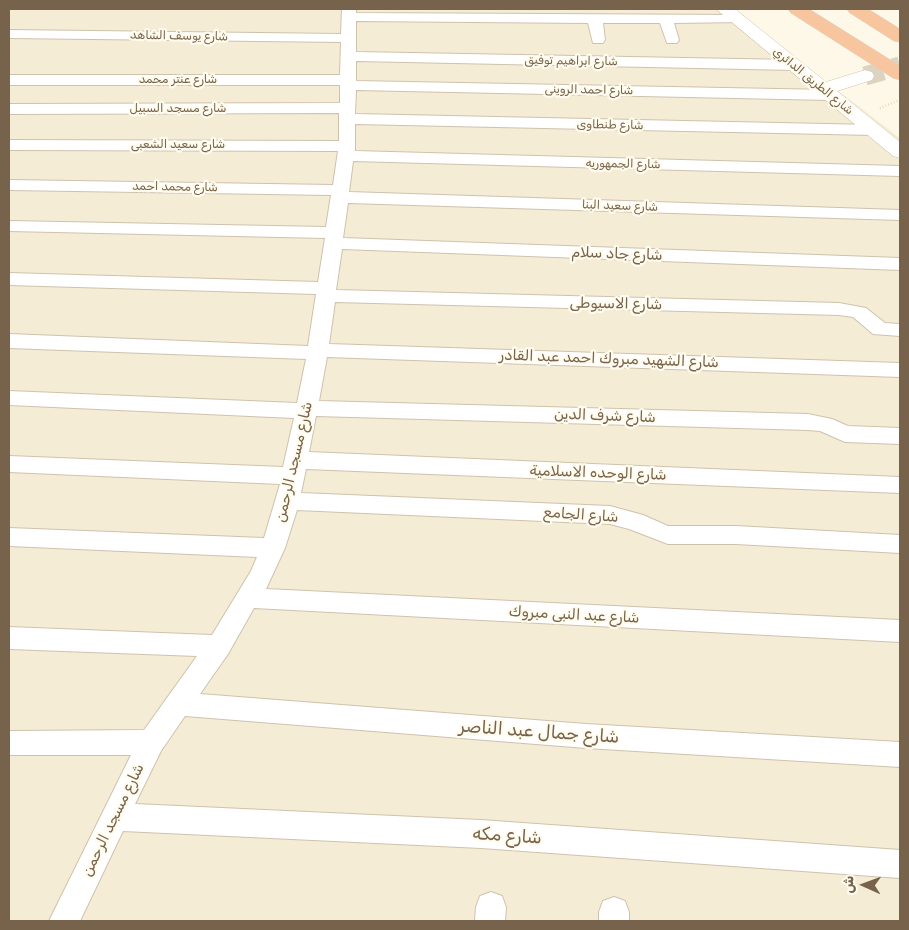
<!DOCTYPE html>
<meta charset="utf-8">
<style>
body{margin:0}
#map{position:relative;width:909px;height:930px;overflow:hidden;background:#fdf8e7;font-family:Rubik,"Noto Naskh Arabic",sans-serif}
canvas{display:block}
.frame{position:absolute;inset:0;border:10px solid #77634b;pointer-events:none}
.north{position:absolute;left:839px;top:860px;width:50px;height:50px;-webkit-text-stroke:4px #fffbee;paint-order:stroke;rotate:272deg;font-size:14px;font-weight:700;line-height:20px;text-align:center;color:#77634b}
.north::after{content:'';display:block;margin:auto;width:18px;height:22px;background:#77634b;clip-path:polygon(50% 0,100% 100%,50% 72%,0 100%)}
</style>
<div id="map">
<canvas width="909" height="930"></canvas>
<div class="frame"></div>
<div class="north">ش</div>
</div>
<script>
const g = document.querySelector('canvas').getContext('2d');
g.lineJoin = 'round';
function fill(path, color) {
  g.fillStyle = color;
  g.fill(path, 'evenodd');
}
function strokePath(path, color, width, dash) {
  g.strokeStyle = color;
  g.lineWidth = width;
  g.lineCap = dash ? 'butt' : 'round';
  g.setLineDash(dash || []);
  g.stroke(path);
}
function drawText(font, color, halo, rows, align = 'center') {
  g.font = font + ' Rubik,"Noto Naskh Arabic",sans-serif';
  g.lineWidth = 4.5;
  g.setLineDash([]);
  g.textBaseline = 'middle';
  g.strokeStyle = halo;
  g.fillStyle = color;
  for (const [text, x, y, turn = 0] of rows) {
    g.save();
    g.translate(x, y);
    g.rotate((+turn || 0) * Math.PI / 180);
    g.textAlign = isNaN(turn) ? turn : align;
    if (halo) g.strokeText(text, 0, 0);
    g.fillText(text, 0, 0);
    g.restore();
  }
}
fill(new Path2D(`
 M9,9H731L900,138V921H9Z`), '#f5ecd6');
strokePath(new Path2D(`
 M865,76L900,66`), '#dcd3c0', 19, [19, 10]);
const street = new Path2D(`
 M342,9H356V13L738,15L743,16L745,19L743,22L674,23L679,40L677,43H667L660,23H603L605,40L603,43H593L588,23L356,21V52L794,60L799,62L802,65L799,68L794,70L356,61V81L830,90L836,92L838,95L836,98L830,100L356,90L355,114L873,125L879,127L881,130L879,133L873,135L355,124V151L900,166V176L353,161L349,192L900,210V220L348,203L343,238L900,258V270L342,249L336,290L839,303L866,308L885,323L900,324V336L873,334L853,317L839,315L335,302L329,344L900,363V377L327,357L319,401L808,414L832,419L848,426L900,428V444L845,442L820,431L808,430L316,416L309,452L900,477V493L306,469L301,493L610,506L643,515L668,526H736L900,535V553L736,544H668L629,529L610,524L297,510L285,548L266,589L900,620V642L254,608L228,654L200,694L586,724L900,742V767L586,748L185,716L161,751L135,804L481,820L900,850V878L481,848L123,831L80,921H49L131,755H9V731L144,730L197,656L9,649V627L212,635L251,571L257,557L9,546V528L264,538L280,484L9,472V456L283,467L294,418L9,405V391L297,403L306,359L9,348V334L308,346L316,294L9,285V273L318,282L325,238L9,231V221L326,227L331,195L9,190V180L333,185L338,151L9,150V140L339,141V113L9,114V104L340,103V85H9V75H340L341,42L9,38V30L341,34Z
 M491,892L502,896L506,907L505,921H475L476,907L480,896Z
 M614,897L625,901L629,912V921H599V912L603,901Z`);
const secondary = new Path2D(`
 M716,9H735L826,82L865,70L872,72L874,76L872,80L837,91L900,142V158L893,156Z`);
const highway = new Path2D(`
 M788,9H809L900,66V80L893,78L791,13Z
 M847,9H868L900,29V42L894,41L850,13Z`);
strokePath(street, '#cfc2ad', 2);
strokePath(secondary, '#d2c3aa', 1);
strokePath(highway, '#dcd6d0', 1);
strokePath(new Path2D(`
 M880,108L900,100`), '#d8c0a1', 2.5, [0.5, 2.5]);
fill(street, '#fff');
fill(secondary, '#fff');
fill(highway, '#f7c59e');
drawText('12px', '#77634b', '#fffbee', [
 ["شارع يوسف الشاهد",179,36,1],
 ["شارع ابراهيم توفيق",571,61,1],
 ["شارع عنتر محمد",178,80],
 ["شارع الطريق الدائري",813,81,39],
 ["شارع احمد الروينى",589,90,1],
 ["شارع مسجد السبيل",178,109],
 ["شارع طنطاوى",610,125,1],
 ["شارع سعيد الشعبى",178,145],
 ["شارع الجمهوريه",623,164,1],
 ["شارع محمد احمد",175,187,1],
 ["شارع سعيد البنا",620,206,2]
]);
drawText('15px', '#77634b', '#fffbee', [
 ["شارع جاد سلام",617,254,2],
 ["شارع الاسيوطى",616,304,1],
 ["شارع الشهيد مبروك احمد عبد القادر",609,359,2],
 ["شارع شرف الدين",605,416,2],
 ["شارع مسجد الرحمن",294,462,-77],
 ["شارع الوحده الاسلامية",598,473,2],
 ["شارع الجامع",581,515,4],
 ["شارع عبد النبى مبروك",574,615,3],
 ["شارع مسجد الرحمن",113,820,-64]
]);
drawText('18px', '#77634b', '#fffbee', [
 ["شارع جمال عبد الناصر",539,732,4],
 ["شارع مكه",507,836,4]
]);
</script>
